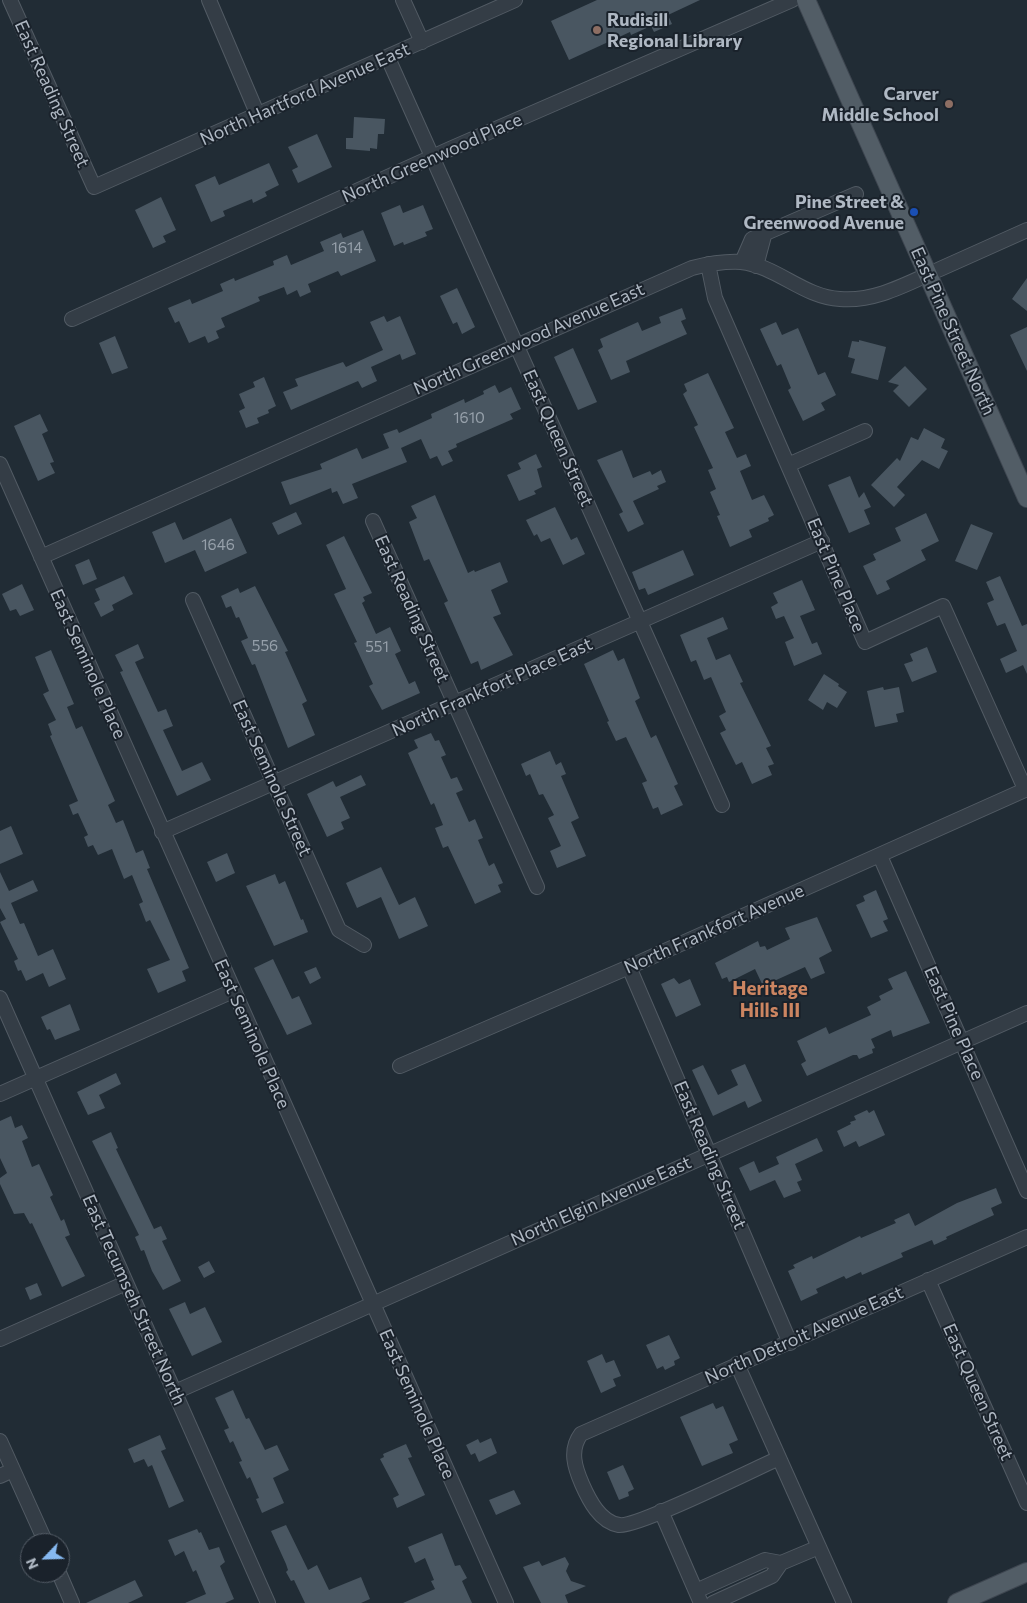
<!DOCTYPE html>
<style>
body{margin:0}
#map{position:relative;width:1027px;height:1603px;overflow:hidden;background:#212c35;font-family:Commissioner,sans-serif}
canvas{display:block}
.north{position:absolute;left:20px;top:1533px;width:50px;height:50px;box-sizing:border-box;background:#1a222b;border:1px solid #565e68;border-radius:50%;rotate:246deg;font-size:14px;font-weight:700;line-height:20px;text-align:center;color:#afb8c3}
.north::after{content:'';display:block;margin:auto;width:18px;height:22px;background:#86b9f1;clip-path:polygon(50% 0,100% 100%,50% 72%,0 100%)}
</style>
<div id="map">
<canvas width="1027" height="1603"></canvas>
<div class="north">N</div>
</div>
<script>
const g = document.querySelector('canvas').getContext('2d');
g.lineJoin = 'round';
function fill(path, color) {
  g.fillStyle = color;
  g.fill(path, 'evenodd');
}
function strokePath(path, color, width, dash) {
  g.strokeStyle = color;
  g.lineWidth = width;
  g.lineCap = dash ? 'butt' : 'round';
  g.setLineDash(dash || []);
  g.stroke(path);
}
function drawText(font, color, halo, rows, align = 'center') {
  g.font = font + ' Commissioner,sans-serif';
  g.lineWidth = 4;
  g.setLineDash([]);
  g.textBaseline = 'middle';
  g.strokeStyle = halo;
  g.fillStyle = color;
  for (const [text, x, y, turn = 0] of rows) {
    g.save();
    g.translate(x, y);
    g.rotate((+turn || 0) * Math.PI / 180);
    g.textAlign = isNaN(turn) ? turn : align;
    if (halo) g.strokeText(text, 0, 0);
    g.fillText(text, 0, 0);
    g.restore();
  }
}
fill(new Path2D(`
 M597,0H700L668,15L672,24L654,32L651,26L631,35L630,32L569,60L551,21Z
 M354,117L385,119L384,134H378L377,149L370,148V151L346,149V138H353Z
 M317,134L332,167L298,183L292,170L298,167L288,147Z
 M269,163L279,185L265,192L267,196L253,203L252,199L223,211L225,216L211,222L195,185L215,176L219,185Z
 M161,197L176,230L163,236L166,242L153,248L135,210Z
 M400,205L403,213L423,205L433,229L425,232L427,236L404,245L403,242L394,246L381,213Z
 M363,230L376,261L341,276L338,271L308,284L311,292L300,297L297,290L287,295L284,287L258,297L260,301L221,318L225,327L216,331L219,338L208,343L205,336L189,343L179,321L175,323L168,308L190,299L192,304L223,291L220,284L234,278L235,281L274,265L273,261L287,255L291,265L324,251L320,242L341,233L343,238Z
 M1027,278V311L1012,299Z
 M457,288L475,327L462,334L457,322L453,324L440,296Z
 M682,308L686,319L681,321L687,334L626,361L630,372L611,380L598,350L603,347L600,339L638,322L642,331L661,323L659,317Z
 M384,316L387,322L400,316L416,354L402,360L400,354L371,367L377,381L362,388L358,381L291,410L283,392L298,386L295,379L343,362L346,367L383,350L370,322Z
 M776,322L782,335L798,328L818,375L825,372L836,395L821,403L825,410L803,421L788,390L791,388L781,364L777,366L760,329Z
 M1027,327V371L1010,335Z
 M115,336L128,368L112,374L99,343Z
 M859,340L886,347L878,380L851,373L855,359L848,357L852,341L859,342Z
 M573,348L597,402L578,410L554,357Z
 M905,366L927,389L909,407L893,391L899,385L888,382Z
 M708,373L734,428L725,432L737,458L746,454L751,466L740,471L752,500L764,495L774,515L768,518L769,521L749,530L752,537L730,547L717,516L720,515L710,492L716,489L708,470L713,468L694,427L698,425L683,394L687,391L684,384Z
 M264,377L276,406L268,410L269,413L257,418L259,423L246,428L239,411L245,408L239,394L255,387L253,382Z
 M495,385L499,393L511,387L521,409L510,414L513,419L456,444L457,447L448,451L453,461L442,466L437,456L430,459L421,439L401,448L407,462L352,484L358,498L343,504L337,491L332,493L331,488L290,505L281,482L322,469L320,464L357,448L362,459L389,448L383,434L397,429L399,433L432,418L431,414L440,410L464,399L465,403L484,394L483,391Z
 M40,414L48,431L42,434L54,462L50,463L55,473L38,481L14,426Z
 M924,428L945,439L941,448L948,451L939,469L922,460L897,487L905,495L894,507L871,485L897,458L900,461L911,437L918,440Z
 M622,450L633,478L650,471L652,475L661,470L666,482L657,486L659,489L633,501L644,524L628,532L619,514L623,512L597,460Z
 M536,454L542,467L537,469L542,487L534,491L536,494L519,501L507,475L521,469L518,463Z
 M850,476L859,498L864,492L871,507L864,510L870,524L849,533L828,485Z
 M435,495L468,573L474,570L475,572L500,562L508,582L491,590L501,614L493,617L513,655L481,670L478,661L471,664L444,603L448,601L429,559L424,561L409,522L417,518L411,506Z
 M555,507L571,540L577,537L585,554L563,565L550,538L541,542L537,534L534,536L526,520Z
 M296,512L302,524L278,535L272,523Z
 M926,513L939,541L921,550L926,560L886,581L890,589L877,595L863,566L876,560L873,554L901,541L895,528Z
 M231,518L247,553L205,572L195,550L165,563L152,532L175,522L183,540Z
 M971,524L993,533L977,570L955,561Z
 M344,536L372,593L363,597L365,601L362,603L376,634L390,627L401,651L395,654L409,684L415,681L420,693L382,710L369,686L373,684L354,643L357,642L334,594L346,589L326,545Z
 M683,550L694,575L648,595L645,588L639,590L632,572Z
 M89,559L97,579L83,585L75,565Z
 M124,576L133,594L112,605L114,610L101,617L94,603L100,600L95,589Z
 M1000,576L1022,626L1027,624V674L1023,665L1006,673L1000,659L1017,651L1005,623L997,626L987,603L994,600L986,582Z
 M802,580L815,610L800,616L812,644L817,642L822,654L794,666L785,642L794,638L784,616L776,619L771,607L778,603L773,593Z
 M22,584L34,610L20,616L16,609L10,611L2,594Z
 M255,586L288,651L285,652L307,701L302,704L315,735L288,748L255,664L252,665L241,641L248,638L239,617L236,618L231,606L226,608L221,596L238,588L240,593Z
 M723,617L728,629L707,638L716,660L730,654L743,682L740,683L771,746L766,748L774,764L768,766L772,775L752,784L742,762L736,765L720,733L726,730L719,716L726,712L711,677L704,680L696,660L691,662L680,635Z
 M138,644L144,658L135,662L158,712L166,709L173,726L163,730L182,771L202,762L211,780L177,796L120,672L123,671L115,655Z
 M927,647L937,672L912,682L904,664L913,661L910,654Z
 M51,650L74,704L67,707L76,729L82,726L115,801L108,805L116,823L123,820L136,853L143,850L150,868L147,869L189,968L182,971L186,981L158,993L147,969L170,960L150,920L146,922L139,904L143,902L132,875L124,879L112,849L98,855L93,845L88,847L84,837L88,835L78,813L73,815L69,805L78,801L50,736L52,735L48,724L56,720L43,694L49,691L35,657Z
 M613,650L618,661L624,658L640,698L635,701L651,738L656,735L678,784L674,786L683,805L661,815L658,807L653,809L642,783L647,781L626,737L616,741L607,722L609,721L584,664Z
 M824,674L839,684L838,686L847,692L837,708L827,702L823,710L808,700Z
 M883,687L884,690L899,687L904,712L896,714L898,722L875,727L867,691Z
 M431,733L435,741L439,740L446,755L441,757L451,779L457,777L463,790L456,793L469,822L475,819L483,838L478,840L489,866L494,863L503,883L498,885L501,892L475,904L448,846L443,848L435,828L443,825L434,803L431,805L408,753L418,748L414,740Z
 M550,751L556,765L561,762L566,774L561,776L579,818L571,822L586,856L557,868L550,851L561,846L548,818L554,815L543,794L539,795L530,774L526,776L521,764Z
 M361,775L366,785L340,797L350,818L341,822L344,829L327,837L307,794L333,781L336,787Z
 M11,826L23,854L0,864V831Z
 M227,853L235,873L216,882L207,862Z
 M381,867L399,905L415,897L428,926L399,939L381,897L357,908L346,883Z
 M0,872L9,891L33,880L38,891L11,903L20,924L24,923L38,956L53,949L66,979L49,987L43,973L26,981L21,970L18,971L14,961L18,959L0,922L6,919L0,908Z
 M275,874L279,884L285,881L301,920L303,919L308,932L274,946L246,886Z
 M876,890L888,919L883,921L888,931L871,938L856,905L865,901L863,896Z
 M817,917L832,951L819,958L825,973L811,979L805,967L763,986L755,969L729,982L727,977L722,979L715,963L758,941L760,947L765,946L767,950L790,939L785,928Z
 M273,959L292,999L299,996L312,1024L287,1035L254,968Z
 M316,967L321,978L310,984L304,972Z
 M906,971L930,1023L893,1037L891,1030L871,1039L875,1048L872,1049L873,1053L859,1059L857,1055H853L807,1076L801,1064L806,1061L797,1041L826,1027L829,1034L871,1015L867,1007L881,1000L879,996L893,989L888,979Z
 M674,978L679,984L690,979L701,1005L676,1017L661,984Z
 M70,1004L80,1030L55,1040L50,1029L47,1030L41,1017Z
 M745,1064L762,1101L748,1108L745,1101L713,1116L692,1070L703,1065L718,1095L738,1085L731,1070Z
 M116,1073L121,1084L99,1095L105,1108L88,1115L77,1092Z
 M867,1110L869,1113L874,1110L885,1135L859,1147L856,1141L844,1147L837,1131L851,1124L850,1122L856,1120L854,1116Z
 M11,1116L15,1128L22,1125L28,1138L22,1141L32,1167L39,1164L53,1195L50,1197L61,1221L64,1219L70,1235L65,1237L85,1276L62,1287L32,1223L30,1224L24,1213L14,1214L0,1184V1178L7,1173L0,1158V1121Z
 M111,1132L118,1148L116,1149L154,1229L161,1226L167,1239L162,1241L181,1281L163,1290L152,1271L144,1250L141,1251L135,1237L139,1235L92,1141Z
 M817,1138L823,1151L795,1164L802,1180L797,1182L801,1191L784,1198L775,1180L750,1191L739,1168L754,1161L759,1173L779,1164L776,1157Z
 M996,1188L1002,1203L991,1208L994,1215L946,1237L947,1239L934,1245L932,1240L901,1253L903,1257L862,1275L861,1272L846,1279L844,1276L816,1289L818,1293L801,1301L788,1271L795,1268L793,1265L812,1256L813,1259L860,1236L861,1238L896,1223L894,1220L909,1213L915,1226L957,1203Z
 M209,1261L215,1272L204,1278L198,1267Z
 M37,1283L42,1295L30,1300L25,1288Z
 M185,1302L190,1314L205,1307L222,1342L192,1356L169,1309Z
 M669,1335L680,1358L674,1361L675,1365L665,1370L663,1366L657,1369L646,1345Z
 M602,1354L606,1363L614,1360L621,1376L613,1379L616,1386L601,1393L587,1361Z
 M233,1390L246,1419L249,1418L265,1450L277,1445L289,1470L273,1478L284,1503L262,1513L256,1499L259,1498L250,1477L247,1479L239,1462L242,1461L233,1441L230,1443L224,1430L229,1428L215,1398Z
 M713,1403L716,1409L723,1406L738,1440L729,1444L733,1453L702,1466L680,1417Z
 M160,1435L166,1449L161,1451L184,1501L169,1508L152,1465L148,1467L144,1459L134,1463L128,1449Z
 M491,1438L497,1453L479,1462L475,1453L471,1455L466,1445L478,1439L480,1443Z
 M406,1444L412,1457L408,1458L425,1495L397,1508L393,1498L399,1495L380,1459L384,1457L383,1454Z
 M623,1465L634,1489L628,1492L629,1496L619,1500L607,1472Z
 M514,1490L521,1504L496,1515L489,1500Z
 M286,1525L308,1570L317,1565L329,1590L361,1577L370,1599L361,1603H305L294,1580L291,1581L286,1572L288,1570L286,1564L271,1531Z
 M197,1529L199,1533L201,1532L209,1550L219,1547L225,1562L220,1566L234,1599L225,1603H185L206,1594L196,1570L193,1572L184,1551L175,1556L168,1540Z
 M442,1533L455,1566L460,1565L467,1578L462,1581L472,1603H403L435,1589L431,1581L434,1580L425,1558L415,1563L408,1547Z
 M565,1557L569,1564L566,1571L571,1581L586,1586L565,1595L568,1603H541L523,1567L539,1561L542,1566Z
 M135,1580L143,1596L128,1603H86Z`), '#495661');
const minor = new Path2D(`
 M10,0L94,187L515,0
 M209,0L257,113
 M403,0L422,42
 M388,58L722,805
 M742,262L752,239L856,194
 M708,264L715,298L865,642L943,606L1025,789
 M756,266L764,236
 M72,319L450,149L792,0
 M0,464L506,1603
 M788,465L865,431
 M373,521L537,887
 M41,557L692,268C708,264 724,261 741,262C777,266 803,297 840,299C876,302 908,283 940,269C969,256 998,243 1027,230
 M193,600L339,930L364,945
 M162,832L822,541
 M880,856L1027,1191
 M629,967L790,1343
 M0,998L268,1603
 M400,1066L629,967L1027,789
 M0,1094L233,991
 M928,1280L1027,1503
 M0,1339L126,1283
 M737,1364L844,1603
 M175,1392L1027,1013
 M0,1441L46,1543
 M779,1458C755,1469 636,1528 619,1525C600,1522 589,1500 582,1484C575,1468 569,1450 581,1434L1027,1237
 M0,1476L13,1470
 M661,1511L701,1603
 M59,1573L72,1603
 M696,1591L765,1560L781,1563
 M713,1603L772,1576L781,1563L819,1547`);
const major = new Path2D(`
 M806,0L1027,498
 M957,1603L1027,1572`);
strokePath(minor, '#525b64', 16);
strokePath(major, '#3e4650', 20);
strokePath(minor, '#343d46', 14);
strokePath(major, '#525d66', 18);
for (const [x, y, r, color] of [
 [597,30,5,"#8d6e63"],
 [949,104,5,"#8d6e63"],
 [914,212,5,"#1a4fb4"]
]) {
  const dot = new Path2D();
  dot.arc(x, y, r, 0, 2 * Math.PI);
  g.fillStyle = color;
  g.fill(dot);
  strokePath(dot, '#1a222b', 2);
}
drawText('15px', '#96a0aa', null, [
 ["1614",347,248],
 ["1610",469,418],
 ["1646",218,545],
 ["556",265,646],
 ["551",377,647]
]);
drawText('bold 18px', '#afb8c3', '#1a222b', [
 ["Rudisill",607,20,"left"],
 ["Regional Library",607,41,"left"],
 ["Carver",939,94],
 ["Middle School",939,115],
 ["Pine Street &",904,202],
 ["Greenwood Avenue",904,223]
], 'right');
drawText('18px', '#afb8c3', '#1a222b', [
 ["East Reading Street",52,94,66],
 ["North Hartford Avenue East",305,94,-24],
 ["North Greenwood Place",432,158,-24],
 ["East Pine Street North",953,331,66],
 ["North Greenwood Avenue East",529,339,-24],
 ["East Queen Street",558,438,66],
 ["East Pine Place",836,575,67],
 ["East Reading Street",412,609,66],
 ["East Seminole Place",88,664,66],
 ["North Frankfort Place East",492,687,-24],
 ["East Seminole Street",272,778,66],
 ["North Frankfort Avenue",714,929,-24],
 ["East Pine Place",954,1023,66],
 ["East Seminole Place",252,1034,66],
 ["East Reading Street",710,1155,67],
 ["North Elgin Avenue East",601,1201,-24],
 ["East Tecumseh Street North",134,1300,66],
 ["North Detroit Avenue East",804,1335,-24],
 ["East Queen Street",978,1392,66],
 ["East Seminole Place",417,1404,66]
]);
drawText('bold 19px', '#cc8561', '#1a222b', [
 ["Heritage",770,989],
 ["Hills III",770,1011]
]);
</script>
